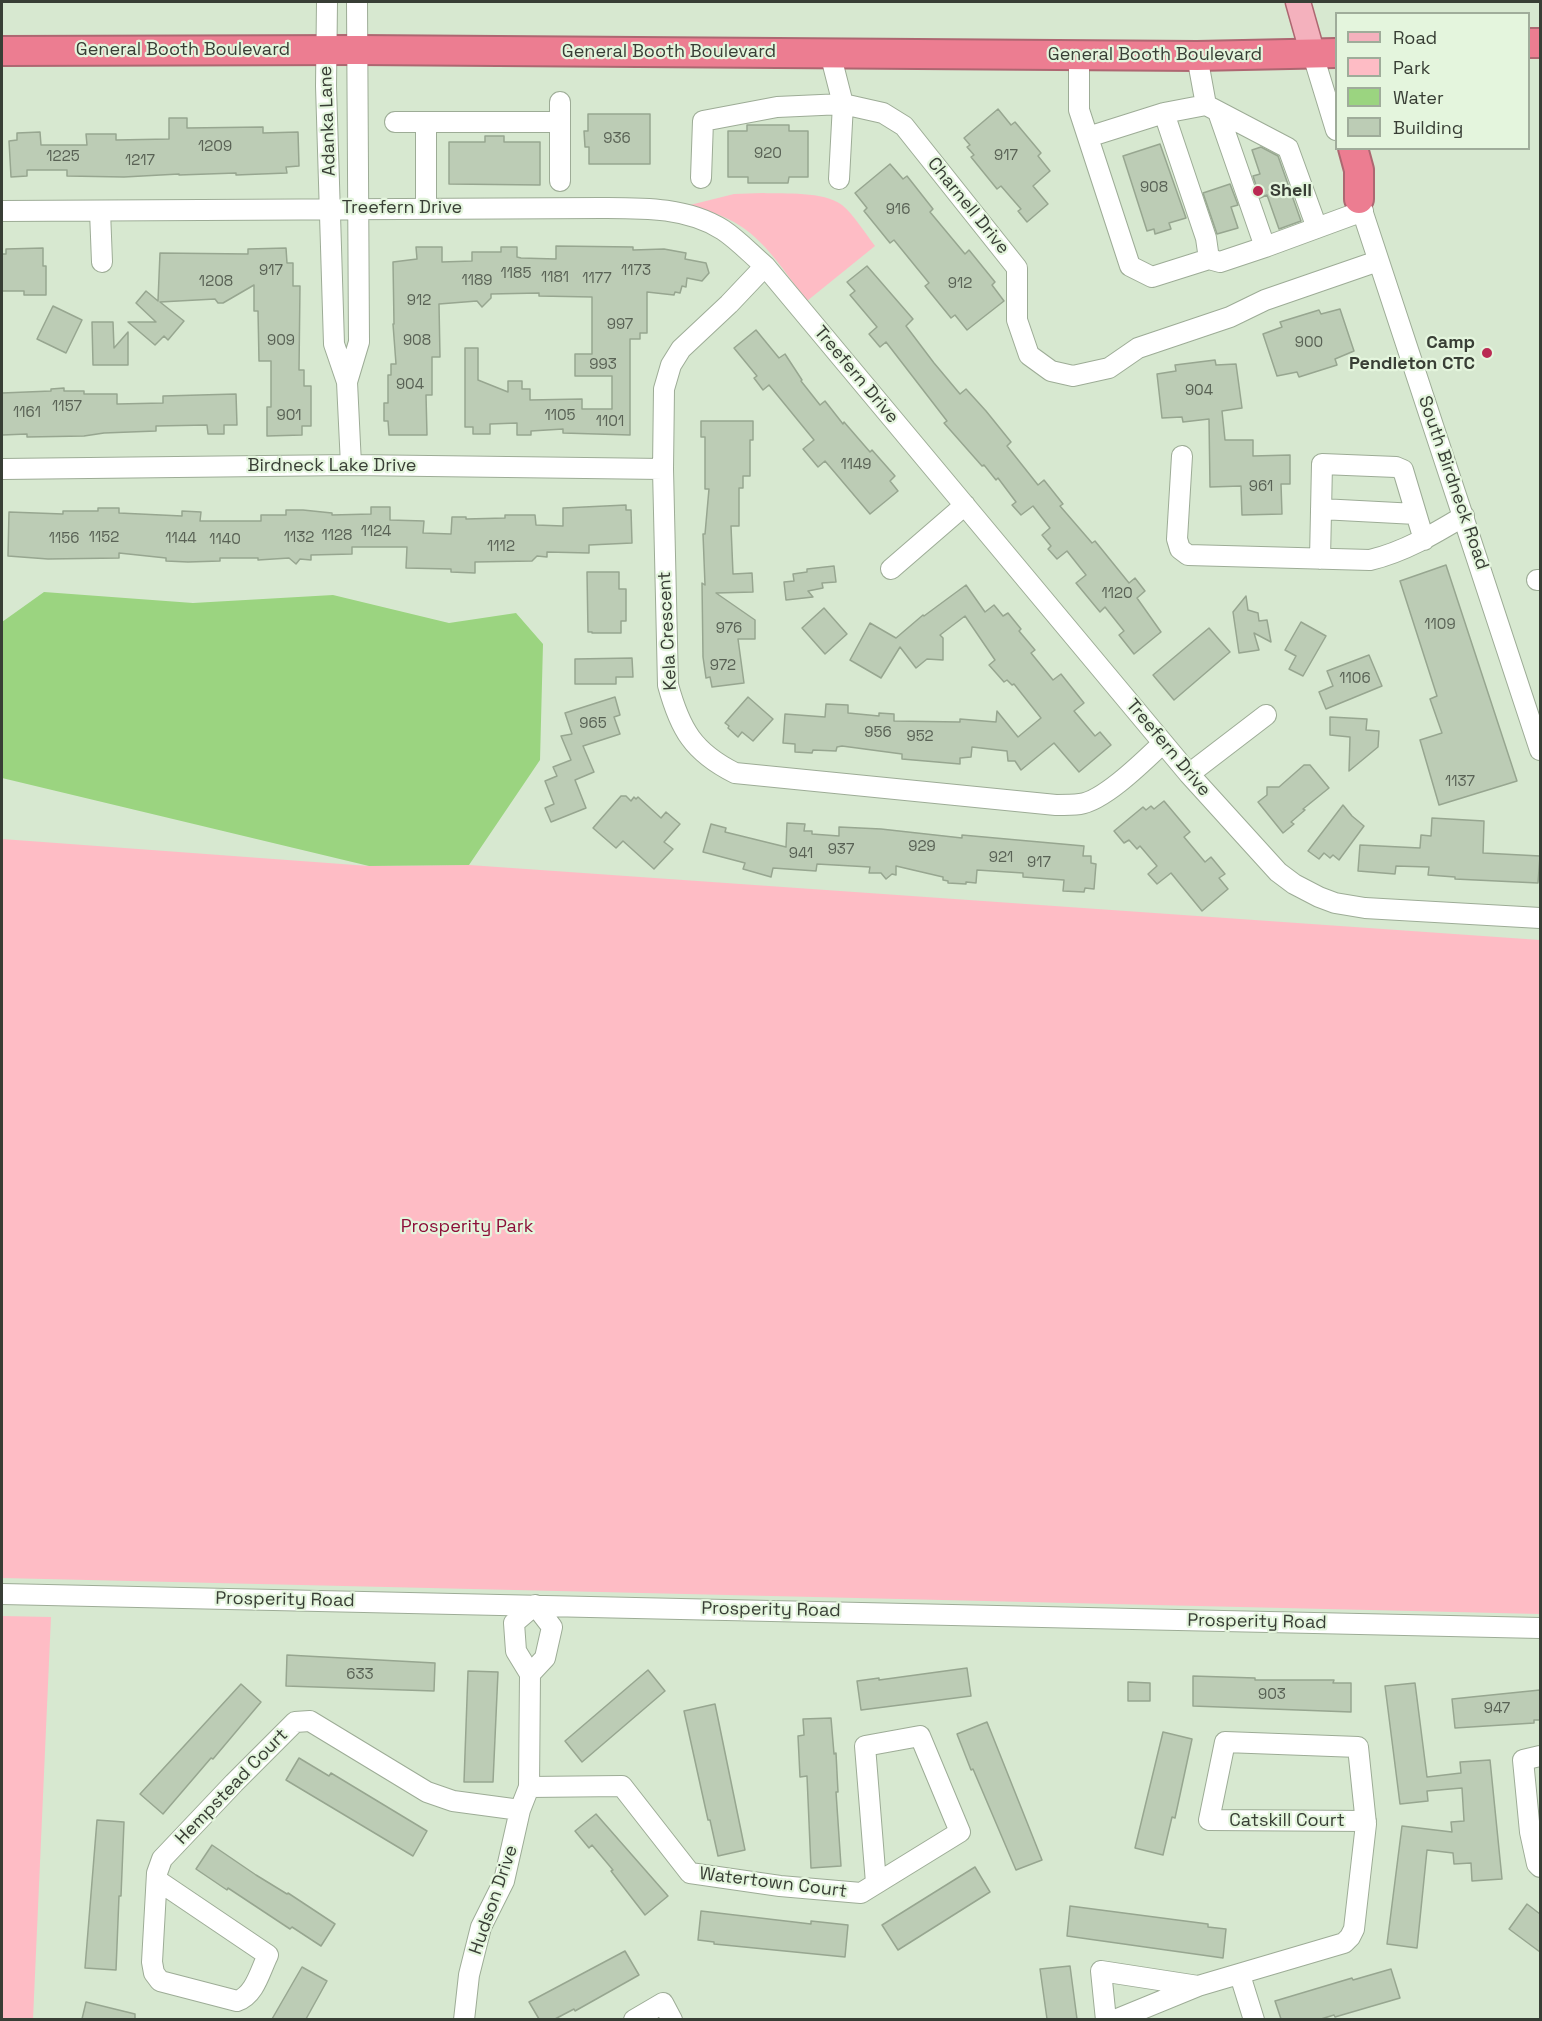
<!DOCTYPE html>
<style>
body{margin:0}
#map{position:relative;width:1542px;height:2021px;overflow:hidden;background:#d7e8d0;font-family:"Space Grotesk",sans-serif}
canvas{display:block}
.frame{position:absolute;inset:0;border:3px solid #383e35;pointer-events:none}
.legend{position:absolute;left:1335px;top:12px;width:195px;height:138px;box-sizing:border-box;background:#e4f5dd;border:2px solid #9fac9a;margin:0;padding:8px 10px;list-style:none;font-size:18px;color:#383e35}
.legend li{display:flex;align-items:center;gap:12px;height:30px}
.legend b{width:30px;border:2px solid #9fac9a}
</style>
<div id="map">
<canvas width="1542" height="2021"></canvas>
<div class="frame"></div>
<ul class="legend">
<li><b style="height:8px;background:#f4b1bd"></b>Road</li>
<li><b style="height:16px;background:#febcc5"></b>Park</li>
<li><b style="height:16px;background:#9bd480"></b>Water</li>
<li><b style="height:16px;background:#bcccb5"></b>Building</li>
</ul>
</div>
<script>
const g = document.querySelector('canvas').getContext('2d');
g.lineJoin = 'round';
function fill(path, color) {
  g.fillStyle = color;
  g.fill(path, 'evenodd');
}
function strokePath(path, color, width, dash) {
  g.strokeStyle = color;
  g.lineWidth = width;
  g.lineCap = dash ? 'butt' : 'round';
  g.setLineDash(dash || []);
  g.stroke(path);
}
function drawText(font, color, halo, rows, align = 'center') {
  g.font = font + ' "Space Grotesk",sans-serif';
  g.lineWidth = 4.5;
  g.setLineDash([]);
  g.textBaseline = 'middle';
  g.strokeStyle = halo;
  g.fillStyle = color;
  for (const [text, x, y, turn = 0] of rows) {
    g.save();
    g.translate(x, y);
    g.rotate((+turn || 0) * Math.PI / 180);
    g.textAlign = isNaN(turn) ? turn : align;
    if (halo) g.strokeText(text, 0, 0);
    g.fillText(text, 0, 0);
    g.restore();
  }
}
fill(new Path2D(`
 M763,193C785,194 823,191 842,205C854,215 865,233 875,246L807,301C786,274 765,239 734,222C720,214 705,210 690,205L734,194Z
 M2,839L369,866L469,865L1540,940V1614L2,1578Z
 M2,1616L51,1617L33,2019H2Z`), '#febcc5');
fill(new Path2D(`
 M44,592L193,603L333,595L449,623L516,613L543,644L540,760L469,865L369,866L2,778V622Z`), '#9bd480');
const building = new Path2D(`
 M998,109L1011,125L1015,122L1041,153L1038,156L1050,171L1033,186L1048,204L1027,222L1018,211L1021,209L1001,186L997,189L971,157L974,155L967,147L970,145L964,138Z
 M588,114H650V164H589V147H585L584,131H588Z
 M169,118H187V128L263,127V133L298,132L299,166L286,167L287,173L236,175V173L179,175V174L124,177L67,176V170H27V176L11,177L9,141L17,140V133L40,132L41,145H87L86,134H116V140L169,139Z
 M747,125H789V131H808V177H789L788,183H748V177H728V131H747Z
 M485,136H504V142H540V185L449,184V142H485Z
 M1160,144L1186,218L1169,223L1171,229L1155,234L1154,229L1147,231L1123,156Z
 M1261,147L1278,156L1301,221L1279,229L1267,195L1260,198L1253,176L1260,174L1252,150Z
 M890,164L903,179L907,176L933,209L930,212L965,254L969,250L995,282L992,285L1004,301L967,330L955,315L951,318L925,286L929,283L894,240L890,243L864,211L867,208L855,193Z
 M1230,184L1238,205L1231,207L1238,228L1217,234L1203,193Z
 M556,246L633,247V250L664,249L686,253L685,259L706,263L709,273L702,281L687,278L686,287L682,286L680,293L675,292L674,295L647,292V333H640V339H630V435L563,433V429L531,431V435H517V423L490,424V434H473V427H465V348H478V380L508,392V381H522V389H530V400L582,399V409H612V376H575V354H592V297L539,296V293L491,294V298L482,307L477,301L439,304L440,357H432V395H426L427,435H389L388,421H384V403H388V375H391V364H396L393,324H394L393,262L417,259L416,247H442V262L472,261V252H501V247H517V257L521,258L556,259Z
 M43,248V266H46V295H24V291H2V254H6V249Z
 M286,248L287,263H293V286H300L299,370H304V386H311V426H302V435L267,436V407H271V361H259L258,311H254V285L223,303H218L215,299L160,302L184,321L168,340L164,336L155,345L128,322H156L136,303L146,291L158,301L160,253L248,254V249Z
 M867,266L913,319L906,326L934,363L960,394L966,389L986,411L1011,442L1007,446L1038,485L1044,480L1063,504L1060,506L1092,543L1095,541L1129,583L1135,578L1145,591L1137,598L1161,632L1134,654L1119,635L1124,631L1105,607L1100,612L1076,583L1086,575L1067,551L1057,559L1048,549L1051,546L1042,535L1050,528L1033,506L1021,515L1012,505L1016,502L998,478L996,480L984,465L982,466L944,423L947,421L886,342L880,347L869,334L877,327L850,295L855,291L847,282Z
 M53,306L82,320L66,353L37,339Z
 M1340,309L1354,351L1335,359L1337,365L1299,377L1297,372L1277,376L1263,334L1282,327L1280,322L1319,310L1321,314Z
 M92,322H113L114,348L128,332V365H93Z
 M756,330L779,358L785,354L802,380L801,381L820,405L825,401L843,424L844,422L870,452L872,450L895,476L890,481L898,491L870,514L825,461L818,467L803,449L814,440L769,385L763,390L754,378L757,376L734,348Z
 M1215,360L1216,365L1236,364L1242,408L1222,411L1225,440H1253V456L1290,455V484H1281L1282,514L1242,515L1241,486L1210,487L1209,419L1183,422L1182,417L1162,418L1157,374L1176,371L1175,365Z
 M64,388V391H84V394H117V404L163,403V396L236,394L237,425H224V434H208L207,425L156,426V431L104,433L84,436L27,437V434L2,435V393L51,391V389Z
 M701,421H753V440H750V476H743V488H739V526H731L733,574L752,573L753,592L716,593L755,620V639H738L744,683L712,687L710,677L706,678L703,657L702,583L705,585L703,534H705L709,489H705V437H701Z
 M626,505V510H631L632,543L589,545V553L547,552V557L537,556L532,561L475,562V573L451,572V569L406,568L407,547H352V554L311,555V560L300,559L296,564L289,558L258,560V558H220V561L188,562L166,561V558L119,553V558L48,559L8,556L9,512L63,514V511H98V508H119V513L182,516V511L201,512L200,521H261V515H286V510H303L332,513V515L371,514V507H390V520L424,521L423,533L451,534L452,517H466V519L505,518V515H535L536,525L563,526V508Z
 M1446,565L1517,781L1439,805L1420,740L1442,733L1430,699L1437,696L1400,581Z
 M834,566L836,582L822,583L823,588L808,591L813,597L786,600L784,582L794,581L793,574L807,572V569Z
 M587,572H619V589H626V621H621V633H592V632H588Z
 M966,585L985,612L994,605L1003,616L1008,613L1021,629L1019,631L1035,650L1031,653L1053,680L1061,674L1084,703L1074,711L1095,736L1100,732L1111,745L1079,772L1054,743L1021,770L1015,761H1008L1007,751L972,747L971,757L960,758V764L902,759V754L842,746L837,747L836,751L813,750L812,753L795,752V744L783,743L785,714L825,717L826,704L848,705V713L879,716V713L894,714V721L960,722V719L996,722L997,711L1018,737L1041,718L1014,684L1012,685L1007,680L1004,682L989,665L995,660L965,616L940,635L943,638V660L927,659L916,668L900,647L881,678L850,660L870,623L896,638L923,615L924,616Z
 M1246,596L1248,610L1258,613L1259,621L1267,620L1271,642L1254,633L1259,650L1239,653L1233,612Z
 M824,608L847,634L825,654L802,628Z
 M1301,622L1326,636L1303,676L1289,669L1296,656L1285,650Z
 M1209,628L1230,652L1174,700L1153,675Z
 M1369,655L1382,686L1326,709L1319,692L1333,686L1327,671Z
 M632,658L633,677H616V684H575V659Z
 M615,697L620,715L614,717L620,734L583,746L594,772L575,780L586,808L551,822L545,808L554,804L545,781L557,776L553,767L571,760L561,736L572,734L565,713Z
 M748,697L773,719L753,741L742,732L738,737L728,728L729,726L725,723Z
 M1330,717L1367,719L1366,730L1379,731L1378,747L1349,771L1350,737L1330,735Z
 M1304,765H1310L1329,788L1303,809L1305,810L1291,822L1294,824L1283,833L1258,802L1267,795V787H1279Z
 M621,796H626L631,801L634,797L636,799L638,797L661,818L666,812L680,824L664,842L673,849L654,869L623,841L616,848L593,828Z
 M1164,801L1190,832L1184,837L1205,862L1211,857L1225,874L1219,878L1228,889L1202,911L1171,873L1157,884L1148,874L1157,866L1140,846L1137,849L1129,840L1124,843L1114,831L1143,807L1146,810L1151,806L1154,809Z
 M1343,805L1352,816L1364,826L1339,860L1333,855L1330,858L1324,853L1319,859L1308,851Z
 M1432,818L1484,821L1483,853L1540,856L1538,883L1455,879V877L1428,875L1429,867L1396,866L1395,874L1358,871L1360,845L1420,848L1421,835L1431,836Z
 M787,823L805,824L804,831H812V834L839,836V827L881,829L962,838V835L1084,846L1083,856H1091V863L1096,864L1094,889L1085,888L1084,892L1063,891L1064,880L1023,877V873L977,870L976,883L966,882V884L948,883V881L943,880V877L896,866V875L892,874L886,879L881,873H869L870,867L817,864L816,871L773,868L771,877L743,869L745,863L703,852L711,824L726,828L725,832L786,847Z
 M287,1655L435,1663L434,1691L286,1686Z
 M967,1668L971,1696L861,1710L857,1681L879,1678V1680Z
 M648,1670L665,1691L582,1762L565,1741Z
 M468,1671L498,1672L493,1782H464Z
 M1193,1676L1255,1678V1680H1334L1333,1683H1351V1712L1193,1706Z
 M1128,1682L1150,1683V1701H1128Z
 M1415,1683L1427,1777L1461,1773L1460,1762L1490,1760L1502,1879L1472,1881L1471,1863L1454,1864L1453,1853L1427,1850L1417,1948L1387,1944L1402,1826L1452,1832L1451,1822L1464,1821L1462,1788L1427,1791L1428,1801L1400,1804L1385,1686Z
 M241,1684L261,1702L213,1759L211,1758L163,1814L140,1794Z
 M1540,1690V1720H1534V1723L1455,1728L1452,1699Z
 M715,1704L745,1850L718,1856L710,1820H708L684,1711Z
 M831,1718L834,1754L836,1753L838,1792H836L841,1866L811,1868L807,1776L800,1777L798,1736L804,1735L803,1719Z
 M987,1722L1042,1860L1016,1870L973,1769L971,1770L957,1734Z
 M1163,1732L1192,1739L1175,1818L1172,1817L1163,1855L1135,1848Z
 M299,1758L329,1776L331,1773L427,1831L413,1856L286,1780Z
 M596,1814L668,1896L645,1915L611,1871L613,1870L592,1845L589,1848L575,1831Z
 M97,1820L124,1822L121,1896H119L116,1970L85,1968Z
 M212,1845L256,1875L287,1894L288,1893L335,1924L321,1946L292,1927L290,1929L228,1888L227,1890L196,1869Z
 M975,1867L990,1892L898,1950L882,1925Z
 M1527,1904L1540,1914V1952L1509,1929Z
 M1070,1906L1208,1924V1927L1226,1929L1223,1958L1067,1936Z
 M701,1911L811,1924V1921L848,1925L845,1957L714,1944V1942L698,1940Z
 M625,1951L639,1975L575,2011L574,2009L555,2019H539L529,2002Z
 M1070,1966L1077,2019H1047L1040,1969Z
 M302,1967L327,1981L306,2019H272Z
 M1391,1969L1400,1998L1335,2017L1334,2015L1321,2019H1281L1275,2001L1352,1978L1353,1980Z
 M86,2002L135,2014V2019H82Z`);
fill(building, '#bcccb5');
strokePath(building, '#97a690', 1.5);
const minor = new Path2D(`
 M327,2L326,86L334,344L347,382L351,465
 M830,53L843,104L883,113L904,126L1017,268V320L1029,355L1051,371L1073,376L1109,368L1138,348L1230,317L1265,300L1378,261
 M1079,55V110L1130,266L1152,277L1209,259L1220,262L1265,247
 M1313,55L1336,130
 M1197,56L1206,105L1288,148L1317,228
 M560,102V181
 M1218,112L1265,247L1363,211
 M1164,113L1206,238L1209,259
 M395,122H560
 M1088,137L1164,113L1206,105
 M701,178L703,121L777,107L843,104L839,179
 M1355,189L1540,750
 M426,208V122
 M2,211L601,208C642,208 687,207 723,230C738,240 751,254 765,266L1189,774L1278,872L1294,884L1319,897L1335,903L1365,908L1540,918
 M100,211L102,262
 M765,266L729,304L681,349L671,365L664,389L663,469L668,685C680,729 693,752 735,773L1056,805C1063,805 1072,805 1080,804C1104,801 1145,760 1163,743
 M347,382L359,342L357,2
 M1182,456L1177,539L1180,549L1188,555L1370,560C1404,552 1434,534 1464,516
 M2,469L351,465L663,469
 M1321,509L1416,514
 M1320,559L1322,464L1396,467L1403,470L1424,540
 M891,569L965,505
 M1537,580H1540
 M1189,774L1266,715
 M2,1594L1540,1628
 M1540,1756L1523,1760L1530,1832L1537,1864L1540,1867
 M529,1787L622,1786L690,1873L780,1886L861,1893L960,1832L920,1736L865,1746L876,1883
 M157,1880L268,1955C260,1971 255,1995 237,2001L160,1981L154,1973L152,1962L157,1873L162,1859L234,1783L295,1722L310,1721L427,1792L453,1801L520,1810
 M1240,1975L1254,2020
 M464,2020L469,1975L481,1927L504,1881L520,1810L529,1787L530,1674L516,1651L514,1623L535,1605L552,1627L545,1658L530,1674
 M634,2020L663,2003L672,2020
 M1106,2020L1101,1971L1198,1986
 M1115,2020L1198,1986L1344,1943L1350,1937L1354,1929L1366,1824L1358,1747L1225,1742L1209,1820L1366,1821`);
const major = new Path2D(`
 M1298,2L1313,55`);
const highway = new Path2D(`
 M1528,43H1540
 M2,51L358,50L1197,56L1336,53
 M1353,148L1359,170V199`);
strokePath(minor, '#9dac96', 22);
strokePath(major, '#ad6771', 27);
strokePath(highway, '#ad6771', 32);
strokePath(minor, '#fff', 20);
strokePath(major, '#f4b1bd', 24);
strokePath(highway, '#ec7d91', 28);
for (const [x, y, r, color] of [
 [1258,191,6,"#ba2a53"],
 [1487,353,6,"#ba2a53"]
]) {
  const dot = new Path2D();
  dot.arc(x, y, r, 0, 2 * Math.PI);
  g.fillStyle = color;
  g.fill(dot);
  strokePath(dot, '#e4f5dd', 2);
}
drawText('15px', '#596255', null, [
 ["936",617,139],
 ["1209",215,147],
 ["920",768,154],
 ["917",1006,156],
 ["1225",63,157],
 ["1217",140,161],
 ["908",1154,188],
 ["916",898,210],
 ["917",271,271],
 ["1173",636,271],
 ["1185",516,274],
 ["1181",555,278],
 ["1177",597,279],
 ["1189",477,281],
 ["1208",216,282],
 ["912",960,284],
 ["912",419,301],
 ["997",620,325],
 ["909",281,341],
 ["908",417,341],
 ["900",1309,343],
 ["993",603,365],
 ["904",410,385],
 ["904",1199,391],
 ["1157",67,407],
 ["1161",27,413],
 ["901",289,416],
 ["1105",560,416],
 ["1101",610,422],
 ["1149",856,465],
 ["961",1261,487],
 ["1124",376,532],
 ["1128",337,536],
 ["1152",104,538],
 ["1132",299,538],
 ["1156",64,539],
 ["1144",181,539],
 ["1140",225,540],
 ["1112",501,547],
 ["1120",1117,594],
 ["1109",1440,625],
 ["976",729,629],
 ["972",723,666],
 ["1106",1355,679],
 ["965",593,724],
 ["956",878,733],
 ["952",920,737],
 ["1137",1460,782],
 ["929",922,847],
 ["937",841,850],
 ["941",801,854],
 ["921",1001,858],
 ["917",1039,863],
 ["633",360,1675],
 ["903",1272,1695],
 ["947",1497,1709]
]);
drawText('18px', '#383e35', '#e4f5dd', [
 ["General Booth Boulevard",183,50],
 ["General Booth Boulevard",669,52],
 ["General Booth Boulevard",1155,55],
 ["Adanka Lane",328,121,-92],
 ["Charnell Drive",968,206,51],
 ["Treefern Drive",402,208],
 ["Treefern Drive",856,375,50],
 ["Birdneck Lake Drive",332,466],
 ["South Birdneck Road",1453,483,71],
 ["Kela Crescent",668,631,-93],
 ["Treefern Drive",1168,748,50],
 ["Prosperity Road",285,1600,1],
 ["Prosperity Road",771,1610,1],
 ["Prosperity Road",1257,1622,1],
 ["Hempstead Court",232,1787,-46],
 ["Catskill Court",1287,1821],
 ["Watertown Court",773,1883,7],
 ["Hudson Drive",494,1900,-71]
]);
drawText('bold 18px', '#383e35', '#e4f5dd', [
 ["Shell",1270,191],
 ["Camp",1475,343,"right"],
 ["Pendleton CTC",1475,364,"right"]
], 'left');
drawText('18px', '#8d0f39', '#e4f5dd', [
 ["Prosperity Park",467,1227]
]);
</script>
